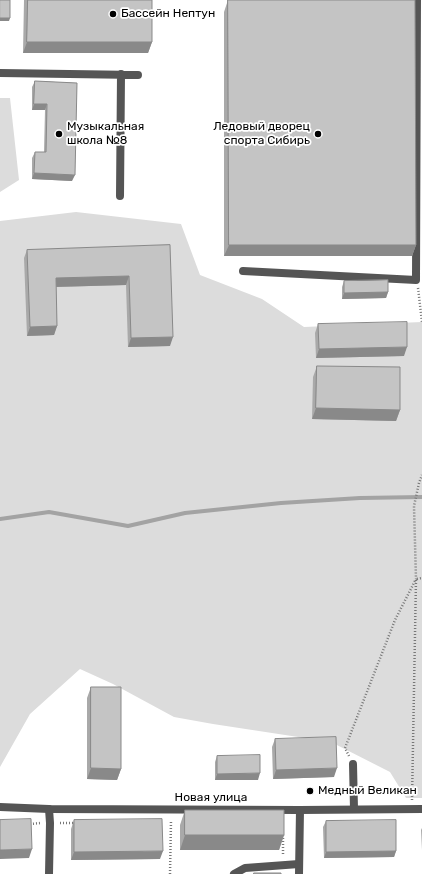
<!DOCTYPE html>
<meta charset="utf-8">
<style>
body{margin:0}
canvas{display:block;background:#fff}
</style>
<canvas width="422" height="874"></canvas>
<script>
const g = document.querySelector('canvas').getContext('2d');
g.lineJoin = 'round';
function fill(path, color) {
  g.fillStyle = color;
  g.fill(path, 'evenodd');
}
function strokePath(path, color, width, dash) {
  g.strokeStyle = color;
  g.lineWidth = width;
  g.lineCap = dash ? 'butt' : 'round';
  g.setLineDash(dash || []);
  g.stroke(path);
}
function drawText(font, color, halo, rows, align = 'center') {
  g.font = font + ' Rubik,sans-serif';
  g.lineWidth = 3.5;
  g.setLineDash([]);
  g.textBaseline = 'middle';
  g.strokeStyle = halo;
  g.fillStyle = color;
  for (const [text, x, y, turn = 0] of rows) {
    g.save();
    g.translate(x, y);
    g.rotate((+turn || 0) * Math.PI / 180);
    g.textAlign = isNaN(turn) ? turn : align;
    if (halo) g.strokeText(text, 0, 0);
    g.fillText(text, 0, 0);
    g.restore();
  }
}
fill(new Path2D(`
 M0,98H10L19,180L0,192Z
 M76,212L181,224L200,275L262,299L304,327L422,322V798H406L390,772L331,742L213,724L174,717L113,684L80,669L30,714L0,767V221Z`), '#dcdcdc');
strokePath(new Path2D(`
 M0,519L49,512L128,526L185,513L281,503L360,498L422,497`), '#a3a3a3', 4);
strokePath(new Path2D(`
 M418,288L422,322
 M349,756L345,748L395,620L416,579L414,506L419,483L422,475
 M412,800L416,579L422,578
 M60,823H75
 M30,824L41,823
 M283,835V856
 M170,874L171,821`), '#777', 2.5, [1, 2]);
strokePath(new Path2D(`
 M0,73L138,75
 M120,196L121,74
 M243,271L416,280L417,0
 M353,764L354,809
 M49,809L50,823L49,874
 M234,874L245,868L299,864`), '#555', 8);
strokePath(new Path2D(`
 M0,807L49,809L300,810L422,809
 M299,874L300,810`), '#555', 8);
fill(new Path2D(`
 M24,0H152V42L148,53H23Z
 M228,0L416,245L412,256H224V12Z
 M35,81L77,83L72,181L32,179V158L35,152H44L45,110H32V87Z
 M170,245V346L128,347L126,285L56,287L57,326L54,335L27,336L24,258L27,250Z
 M344,281L388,292L386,298L342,299V287Z
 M318,324L404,356L316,358L315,333Z
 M317,366L400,410L396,421L312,419L313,377Z
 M91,687L121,769L117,780L87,779V698Z
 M275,739L334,777L273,779L272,747Z
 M217,756L258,780H215V762Z
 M185,810L284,835L279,850H180V825Z
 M74,820L160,859L71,860V829Z
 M326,821L396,851L394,857L324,858L323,827Z
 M422,828V850L421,830Z`), '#a9a9a9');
fill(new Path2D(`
 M0,18H10L9,21H0Z
 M27,42H152L148,53H23Z
 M34,104H47L45,110H32Z
 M34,173L75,175L72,181L32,179Z
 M229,245H416L412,256H224Z
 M129,276L126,285L52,287L56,278Z
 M388,292L386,298L342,299L344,293Z
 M57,326L54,335L27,336L30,327Z
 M173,337L170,346L128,347L131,338Z
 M407,347L404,356L316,358L319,349Z
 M316,408L400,410L396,421L312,419Z
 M91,768L121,769L117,780L87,779Z
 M337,768L334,777L273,779L276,770Z
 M260,773L258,780H215L217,774Z
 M185,835H284L279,850H180Z
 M32,849L29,858L0,859V850Z
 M163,851L160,859L71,860L74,852Z
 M396,851L394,857L324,858L326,852Z`), '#898989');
const building = new Path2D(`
 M0,0H10V18H0Z
 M28,0H152V42H27Z
 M228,0H415L416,245H229Z
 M35,81L77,83L75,175L34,173L35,152H46L47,104H34Z
 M170,245L173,337L131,338L129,276L56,278L57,326L30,327L27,250Z
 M388,280V292L344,293V281Z
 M407,322V347L319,349L318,324Z
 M317,366L400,367V410L316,408Z
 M91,687H121V769L91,768Z
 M336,737L337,768L276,770L275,739Z
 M260,755V773L217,774V756Z
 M185,810H284V835H185Z
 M31,819L32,849L0,850V820Z
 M162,819L163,851L74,852V820Z
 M396,820V851L326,852V821Z
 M254,873H281V874H254Z`);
fill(building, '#c4c4c4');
strokePath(building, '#898989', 1);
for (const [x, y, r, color] of [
 [113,14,4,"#000"],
 [59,134,4,"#000"],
 [318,134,4,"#000"],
 [310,791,4,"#000"]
]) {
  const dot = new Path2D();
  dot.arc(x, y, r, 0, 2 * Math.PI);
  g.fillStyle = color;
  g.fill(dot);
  strokePath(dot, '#fff', 1.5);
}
drawText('12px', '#000', '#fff', [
 ["Бассейн Нептун",121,14],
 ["Музыкальная",67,127],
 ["школа №8",67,141],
 ["Ледовый дворец",310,127,"right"],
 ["спорта Сибирь",310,141,"right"],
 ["Медный Великан",318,791]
], 'left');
drawText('12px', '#000', '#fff', [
 ["Новая улица",211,798]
]);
</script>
